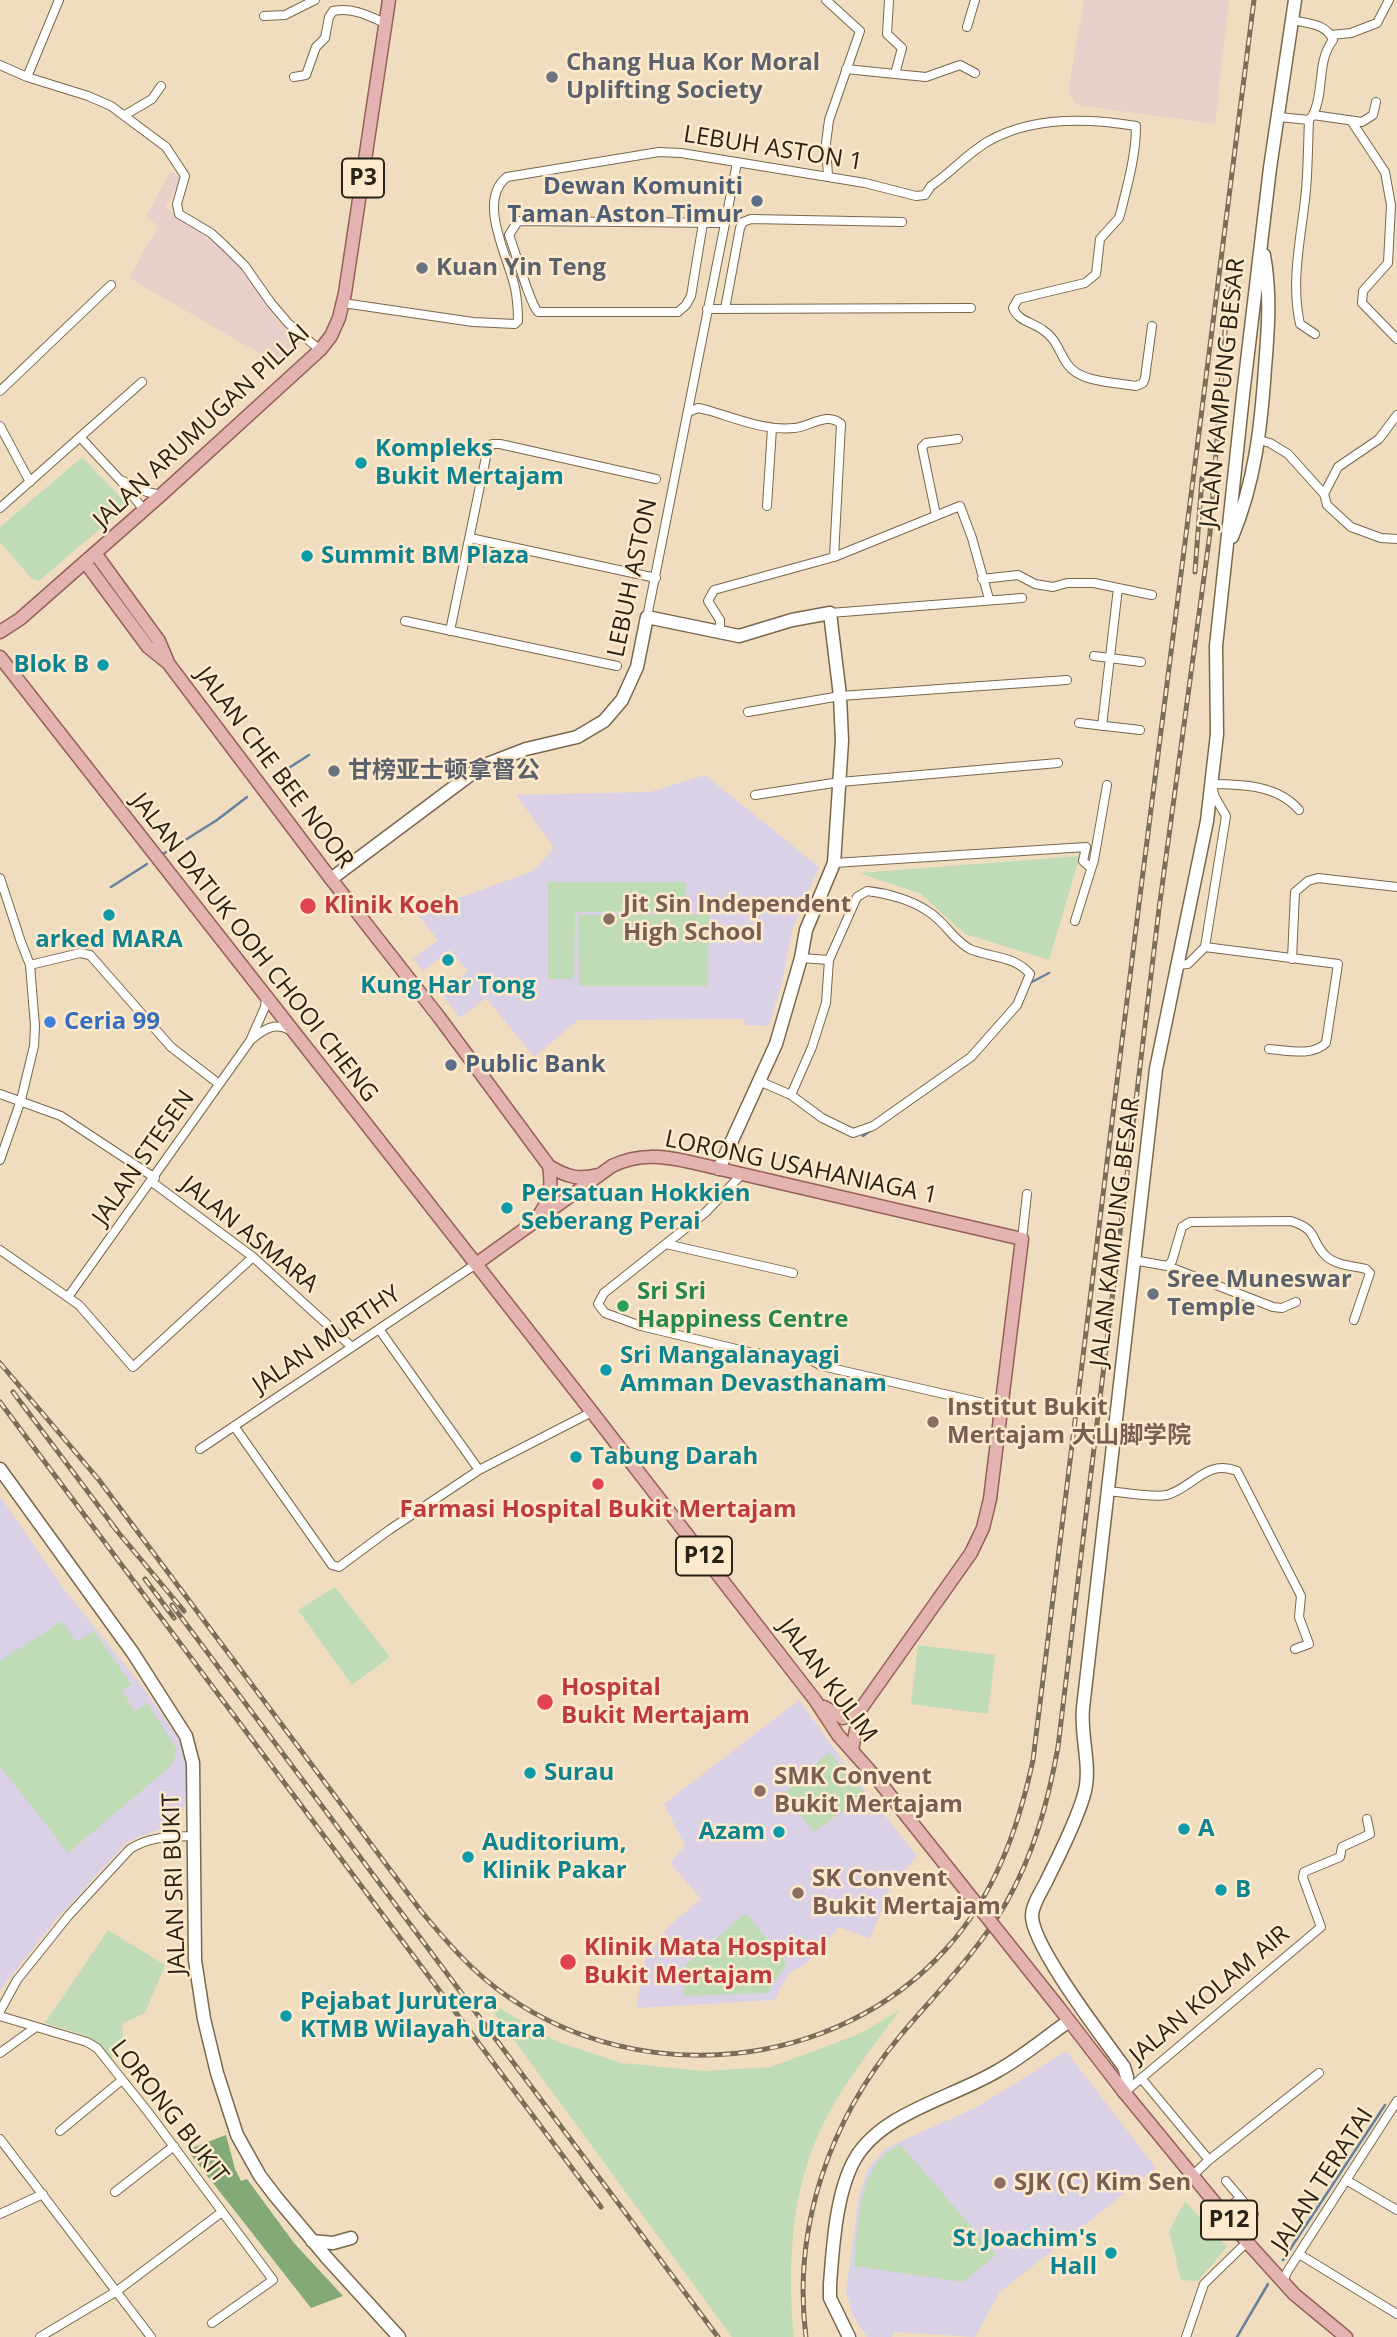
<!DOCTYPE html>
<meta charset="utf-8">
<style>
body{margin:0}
canvas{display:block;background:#f0ddbf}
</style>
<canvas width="1397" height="2337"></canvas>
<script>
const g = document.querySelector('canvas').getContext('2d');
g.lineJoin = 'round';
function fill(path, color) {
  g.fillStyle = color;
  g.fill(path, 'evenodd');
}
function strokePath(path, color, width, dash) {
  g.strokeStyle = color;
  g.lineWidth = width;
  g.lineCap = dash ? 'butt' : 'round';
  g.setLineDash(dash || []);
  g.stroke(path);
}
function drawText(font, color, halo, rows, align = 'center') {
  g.font = font + ' "Open Sans","Noto Sans SC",sans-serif';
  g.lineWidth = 5;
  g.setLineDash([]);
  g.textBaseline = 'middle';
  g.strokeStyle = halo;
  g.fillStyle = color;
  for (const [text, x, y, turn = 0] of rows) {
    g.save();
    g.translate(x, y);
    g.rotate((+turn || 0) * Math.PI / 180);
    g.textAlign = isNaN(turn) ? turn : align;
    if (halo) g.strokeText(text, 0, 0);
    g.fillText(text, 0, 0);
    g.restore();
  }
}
fill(new Path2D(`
 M1084,0H1229L1215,124L1077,105L1068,92Z
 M170,171L181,179L166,207L232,257L275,318L301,342L278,364L129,278L158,226L146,217Z`), '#e9cfca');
fill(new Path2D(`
 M705,775L819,867L793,927L781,986L769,1026L745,1025L744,1019L578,1020L534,1057L486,998L460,1018L440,992L468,971L450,950L423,971L413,959L438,940L415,911L437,906L533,871L554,848L516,795L650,792Z
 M0,1496L63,1588L142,1686L186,1750L187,1778L186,1801L179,1821L127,1842L58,1917L0,1990Z
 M799,1700L856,1779L917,1856L890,1888L870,1939L839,1927L805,1965L790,1972L774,2000L636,2008L646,1957L669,1926L701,1899L670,1863L685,1846L664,1804Z
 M1066,2051L1156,2168L1000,2292L975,2337L895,2332L892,2337H867L853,2316L846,2292L859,2196L868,2169L886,2148L979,2106Z`), '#dad1e6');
fill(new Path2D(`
 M82,457L128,505L39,581L32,579L0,542V527Z
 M1080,856L1049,960L965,934L921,894L859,873Z
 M548,882H686V912H575L574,979H548Z
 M709,914L708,986H579L578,915Z
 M335,1587L390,1657L352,1685L298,1610Z
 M62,1621L76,1642L94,1631L132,1685L122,1690L134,1711L148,1703L177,1750L172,1765L68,1853L0,1766V1661Z
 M918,1645L995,1655L988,1714L911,1704Z
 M829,1752L865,1794L814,1832L783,1794Z
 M746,1913L787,1963L768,1993L683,1996L685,1965Z
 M108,1930L165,1965L145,2013L122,2024L123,2036L111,2059L90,2037L45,2023Z
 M484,1999L558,2042L622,2063L704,2071L771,2067L859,2034L900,2010C867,2055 828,2102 810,2156C790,2212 788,2278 794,2337H732Z
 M900,2144L996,2255L963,2282L854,2266C859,2224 856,2166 900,2144Z
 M1185,2201L1227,2247L1198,2281L1181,2280L1169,2231Z`), '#bfdcb6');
fill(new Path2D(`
 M226,2135L235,2169L241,2181L247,2179L294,2243L343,2296L311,2308L187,2150Z`), '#82a976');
strokePath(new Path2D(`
 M273,778L309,755
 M163,854L217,820L247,797
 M111,887L147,864
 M1030,983L1049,973
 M863,1136L871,1130
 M1283,2260L1385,2105
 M1237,2337L1268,2284`), '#66809f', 2.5);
const street = new Path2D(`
 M826,0L860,31L829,120L826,143L828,177
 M264,16L285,15L315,0
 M1293,20C1308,24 1326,23 1333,40C1316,62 1325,91 1313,115
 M967,27L975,0
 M1331,35L1351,33L1377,23L1389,0
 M0,65L27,77L88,96L111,106L166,147L185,176L177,204L179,214L211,233L225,246L245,266L271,303L288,323L320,350
 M846,69L895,74L902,48L887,34L889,0
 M895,74L926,77L960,65L975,73
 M27,77L59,0
 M294,77L306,75L316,47L325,38L329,17L333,11C353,7 369,16 387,24
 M125,115L152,99L161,86
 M1279,117L1309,120L1313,115L1362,122L1373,115L1376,102
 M1309,120C1308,143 1308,167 1306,190C1302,234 1290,279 1300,324L1315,334
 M1352,122L1385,172L1391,205L1388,263L1363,291L1362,303L1397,339
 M703,223L691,296L686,305L678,312H538C530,304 515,250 509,235L518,221L725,223
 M343,303L473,322L515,324L518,321C518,310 517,298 515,288C509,258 476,201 507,177L659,152L681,153L865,183L916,196L925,195L931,186C950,173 967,154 987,142C1031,116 1088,118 1136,126C1136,155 1128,183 1121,211L1119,218L1100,239L1096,274L1085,283L1018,299L1013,308C1018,321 1032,322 1043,330C1057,339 1059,353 1068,365C1081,383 1116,382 1136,386L1143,383L1145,378L1152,326
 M707,309L971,308
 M725,309L740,228L743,222L751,219L902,222
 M0,391L111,285
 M688,412L698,408L707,410C735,418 764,431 794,428C810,427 827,411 841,424L834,557
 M0,426L30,482
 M80,437L120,480L144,510
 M1259,440L1270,443L1288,454L1324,494L1327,505L1351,527L1381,538L1397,539
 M123,481L147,492L161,495
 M1324,494L1338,467L1379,439L1397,415
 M767,506L772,428
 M0,508L142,382
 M936,515L922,447L926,443L958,439
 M470,538L656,578
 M982,579L1018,575L1035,584L1053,587L1067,583H1094L1152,595
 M830,613L1022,598
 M647,617L737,163
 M405,621L617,666
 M450,631L487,452L492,444H500L656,479
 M720,632V620L708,601L714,590L834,557L960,506L972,538L989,599
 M1094,656L1141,662
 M748,712L840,696L1067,680
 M1079,723L1140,730
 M1102,726L1118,588
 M755,795L840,782L1058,763
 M834,863L1086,847L1083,861L1091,868
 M0,878L21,942L30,965L35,1026L34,1046L21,1100L0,1160
 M1075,921L1094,860L1107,785
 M1205,947L1226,816L1215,797L1211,784C1241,784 1278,785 1299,810
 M801,958L829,960
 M1292,959L1295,892L1308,881L1318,878L1397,887
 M30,965L80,953L90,955L171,1047L219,1084
 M1177,965L1188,964L1205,947L1338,964L1326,1043C1312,1057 1287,1050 1269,1049
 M252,1039C264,1029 275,1022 290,1030
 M759,1081L791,1095L822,1118L853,1133L873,1126L971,1057L1017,1005L1030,974C1014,955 990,958 970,949C954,941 944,921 929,912C912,900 887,893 867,891L857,897L829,960L826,1003L812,1047L791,1095
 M0,1094L61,1116L155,1178
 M742,1174L706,1212L604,1293L598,1304L605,1313L641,1326L753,1353L805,1357L822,1366L1001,1407
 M152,1182L253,1257L352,1347
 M1022,1239L1027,1194
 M666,1244L793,1273
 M0,1250L79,1305L133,1367L253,1257
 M1133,1260L1167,1266L1172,1261L1182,1227L1190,1222L1291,1221C1319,1230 1310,1240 1325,1255C1334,1265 1353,1266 1366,1269L1370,1273L1354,1320
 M1167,1266L1273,1307L1282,1308L1296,1302
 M68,1297L250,1041L265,1007L266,998
 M379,1329L479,1470
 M234,1426L332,1565L339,1567L389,1530L479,1470L592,1412
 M200,1449L476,1264
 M1106,1491C1123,1492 1152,1498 1167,1495C1194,1487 1206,1459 1237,1471L1301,1596L1299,1617L1309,1644L1295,1649
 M0,2011L17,1980L69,1915L130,1849C150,1836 171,1837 194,1836
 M0,2016L87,2042L97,2048L148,2112L273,2280L212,2323
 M0,2053L36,2027
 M1141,2078L1209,2160
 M1125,2092L1321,1927L1303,1878L1304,1872L1340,1857L1342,1847L1370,1834L1367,1819
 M60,2131L122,2080
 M0,2139L151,2337
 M1192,2176L1209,2160L1319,2073
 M1346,2180L1397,2210
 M1226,2181L1254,2214
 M115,2192L174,2146
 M1223,2213L1240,2198
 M0,2214L43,2194
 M1299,2254L1397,2314
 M1283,2282L1287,2272L1397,2101
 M40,2337L117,2291L222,2212
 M1186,2337L1204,2284L1247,2242`);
const secondary = new Path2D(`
 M1232,537C1255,482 1261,427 1265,368C1268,331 1271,293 1264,255
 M331,879L482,766L526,749L577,737L604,721L622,700L637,667L647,617L739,636L792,620L830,613L840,696L842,741L834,863L806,930L801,958L776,1044L719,1169
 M0,1469L133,1653L186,1736L193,1763L195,1960L204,2019L217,2073L237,2135L260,2176L276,2197L327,2258L399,2337
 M1124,2092L1127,2077L1124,2067C1104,2039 1032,1946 1032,1916C1032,1905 1041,1892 1046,1882C1059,1855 1074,1827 1083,1798C1093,1768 1080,1739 1083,1708L1156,1069L1207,821L1217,734L1216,646L1243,395L1270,168L1295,0
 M312,2241L333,2243L351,2238
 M849,2337L830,2298V2284C833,2246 836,2192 855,2159C882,2112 955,2097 999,2070C1024,2056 1046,2037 1069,2021`);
const primary = new Path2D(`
 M95,553L159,641L167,660
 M85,562L148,647L168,663L331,879L439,1017L549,1166C567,1177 578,1180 598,1175
 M0,632L20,619L161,495L320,350L331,336L339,318L345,293L389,0
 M0,657L592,1412L815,1700L838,1735L878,1780
 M539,1215C551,1199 552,1185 549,1166
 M476,1264L612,1166C639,1153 662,1156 690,1162L1022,1239L990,1499L983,1528L971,1553L860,1710L852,1750
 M824,1707L843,1718L860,1710
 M1060,2009L1124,2092L1247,2242L1294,2294L1346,2337`);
strokePath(street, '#78674c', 10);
strokePath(secondary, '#78674c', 15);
strokePath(primary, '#956058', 15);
strokePath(street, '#fff', 8);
strokePath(secondary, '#fff', 12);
strokePath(primary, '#e2b3b0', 12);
const rail = new Path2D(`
 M1195,572L1202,478
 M0,1363L99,1480L421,1911C446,1941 473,1973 507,1996C640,2089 835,2072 946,1949C994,1896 1018,1830 1033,1760L1139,904L1254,0
 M13,1392L118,1532
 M0,1402L601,2207
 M112,1525L184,1611
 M145,1579L174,1618
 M172,1605L718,2337
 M806,2337C792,2227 830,2120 900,2036C936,1993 978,1952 1006,1903C1034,1854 1048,1802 1058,1747L1159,909L1210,533L1229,278`);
strokePath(rail, '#7a6e5b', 5);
strokePath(rail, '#fdeacc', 2.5, [8]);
const primaryBridge = new Path2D(`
 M878,1780L1060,2009`);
strokePath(primaryBridge, '#956058', 15, []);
strokePath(primaryBridge, '#e2b3b0', 12);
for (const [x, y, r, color] of [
 [552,77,7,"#6b7280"],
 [757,201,7,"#5c6f8a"],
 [422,268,7,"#6b7280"],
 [361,463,7,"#0f9aa8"],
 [307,556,7,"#0f9aa8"],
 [103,665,7,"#0f9aa8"],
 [334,771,7,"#6b7280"],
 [308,906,9,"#e0444e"],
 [109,915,7,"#0f9aa8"],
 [609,919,7,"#8d6e63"],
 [448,960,7,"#0f9aa8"],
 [50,1022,7,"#3f7fe0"],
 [451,1065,7,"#5c6f8a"],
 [507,1208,7,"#0f9aa8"],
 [1153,1294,7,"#6b7280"],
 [623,1306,7,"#2e9e5b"],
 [606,1370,7,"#0f9aa8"],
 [933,1422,7,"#8d6e63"],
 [576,1457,7,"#0f9aa8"],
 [598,1484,7,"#e0444e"],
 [545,1702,9,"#e0444e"],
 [530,1773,7,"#0f9aa8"],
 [760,1791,7,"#8d6e63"],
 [1184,1829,7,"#0f9aa8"],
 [779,1832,7,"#0f9aa8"],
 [468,1857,7,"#0f9aa8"],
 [1221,1890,7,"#0f9aa8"],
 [798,1893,7,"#8d6e63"],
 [568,1962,9,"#e0444e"],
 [286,2016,7,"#0f9aa8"],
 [1000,2183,7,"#8d6e63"],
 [1111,2253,7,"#0f9aa8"]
]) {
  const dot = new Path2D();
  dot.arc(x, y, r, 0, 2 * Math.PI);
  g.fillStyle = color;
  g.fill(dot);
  strokePath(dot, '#fdeacc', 2.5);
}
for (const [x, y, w] of [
 [363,178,42],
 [704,1556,56],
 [1229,2220,56]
]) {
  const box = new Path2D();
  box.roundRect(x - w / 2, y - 19.5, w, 39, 5);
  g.fillStyle = '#fdeacc';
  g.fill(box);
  strokePath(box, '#292216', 2);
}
drawText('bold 23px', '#292216', null, [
 ["P3",363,178],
 ["P12",704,1556],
 ["P12",1229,2220]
]);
drawText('bold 24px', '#5b616d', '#fdeacc', [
 ["Chang Hua Kor Moral",566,63],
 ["Uplifting Society",566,91],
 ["Kuan Yin Teng",436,268],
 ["甘榜亚士顿拿督公",348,771],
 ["Sree Muneswar",1167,1280],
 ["Temple",1167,1308]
], 'left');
drawText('24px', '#292216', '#fdeacc', [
 ["LEBUH ASTON 1",773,149,9],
 ["JALAN KAMPUNG BESAR",1223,393,-84],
 ["JALAN ARUMUGAN PILLAI",202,427,-43],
 ["LEBUH ASTON",633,578,-78],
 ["JALAN CHE BEE NOOR",274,768,53],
 ["JALAN DATUK OOH CHOOI CHENG",254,948,52],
 ["JALAN STESEN",144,1158,-55],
 ["LORONG USAHANIAGA 1",801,1168,12],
 ["JALAN KAMPUNG BESAR",1116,1232,-83],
 ["JALAN ASMARA",249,1235,39],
 ["JALAN MURTHY",327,1340,-34],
 ["JALAN KULIM",827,1681,53],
 ["JALAN SRI BUKIT",175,1884,-92],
 ["JALAN KOLAM AIR",1210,1995,-40],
 ["LORONG BUKIT",169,2112,52],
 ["JALAN TERATAI",1323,2180,-57]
]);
drawText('bold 24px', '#4e5e75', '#fdeacc', [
 ["Dewan Komuniti",743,187],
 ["Taman Aston Timur",743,215],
 ["Public Bank",465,1065,"left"]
], 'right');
drawText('bold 24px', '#0d838f', '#fdeacc', [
 ["Kompleks",375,449],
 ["Bukit Mertajam",375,477],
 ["Summit BM Plaza",321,556],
 ["Blok B",89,665,"right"],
 ["arked MARA",109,940,"center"],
 ["Kung Har Tong",448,986,"center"],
 ["Persatuan Hokkien",521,1194],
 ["Seberang Perai",521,1222],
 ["Sri Mangalanayagi",620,1356],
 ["Amman Devasthanam",620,1384],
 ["Tabung Darah",590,1457],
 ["Surau",544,1773],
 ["A",1198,1829],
 ["Azam",765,1832,"right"],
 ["Auditorium,",482,1843],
 ["Klinik Pakar",482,1871],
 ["B",1235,1890],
 ["Pejabat Jurutera",300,2002],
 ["KTMB Wilayah Utara",300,2030],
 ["St Joachim's",1097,2239,"right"],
 ["Hall",1097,2267,"right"]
], 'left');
drawText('bold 24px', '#785e54', '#fdeacc', [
 ["Jit Sin Independent",623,905],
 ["High School",623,933],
 ["Institut Bukit",947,1408],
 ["Mertajam 大山脚学院",947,1436],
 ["SMK Convent",774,1777],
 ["Bukit Mertajam",774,1805],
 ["SK Convent",812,1879],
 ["Bukit Mertajam",812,1907],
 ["SJK (C) Kim Sen",1014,2183]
], 'left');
drawText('bold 24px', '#be3a42', '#fdeacc', [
 ["Klinik Koeh",324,906],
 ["Farmasi Hospital Bukit Mertajam",598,1510,"center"],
 ["Hospital",561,1688],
 ["Bukit Mertajam",561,1716],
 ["Klinik Mata Hospital",584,1948],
 ["Bukit Mertajam",584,1976]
], 'left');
drawText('bold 24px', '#366cbe', '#fdeacc', [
 ["Ceria 99",64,1022]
], 'left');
drawText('bold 24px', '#27864d', '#fdeacc', [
 ["Sri Sri",637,1292],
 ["Happiness Centre",637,1320]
], 'left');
</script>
